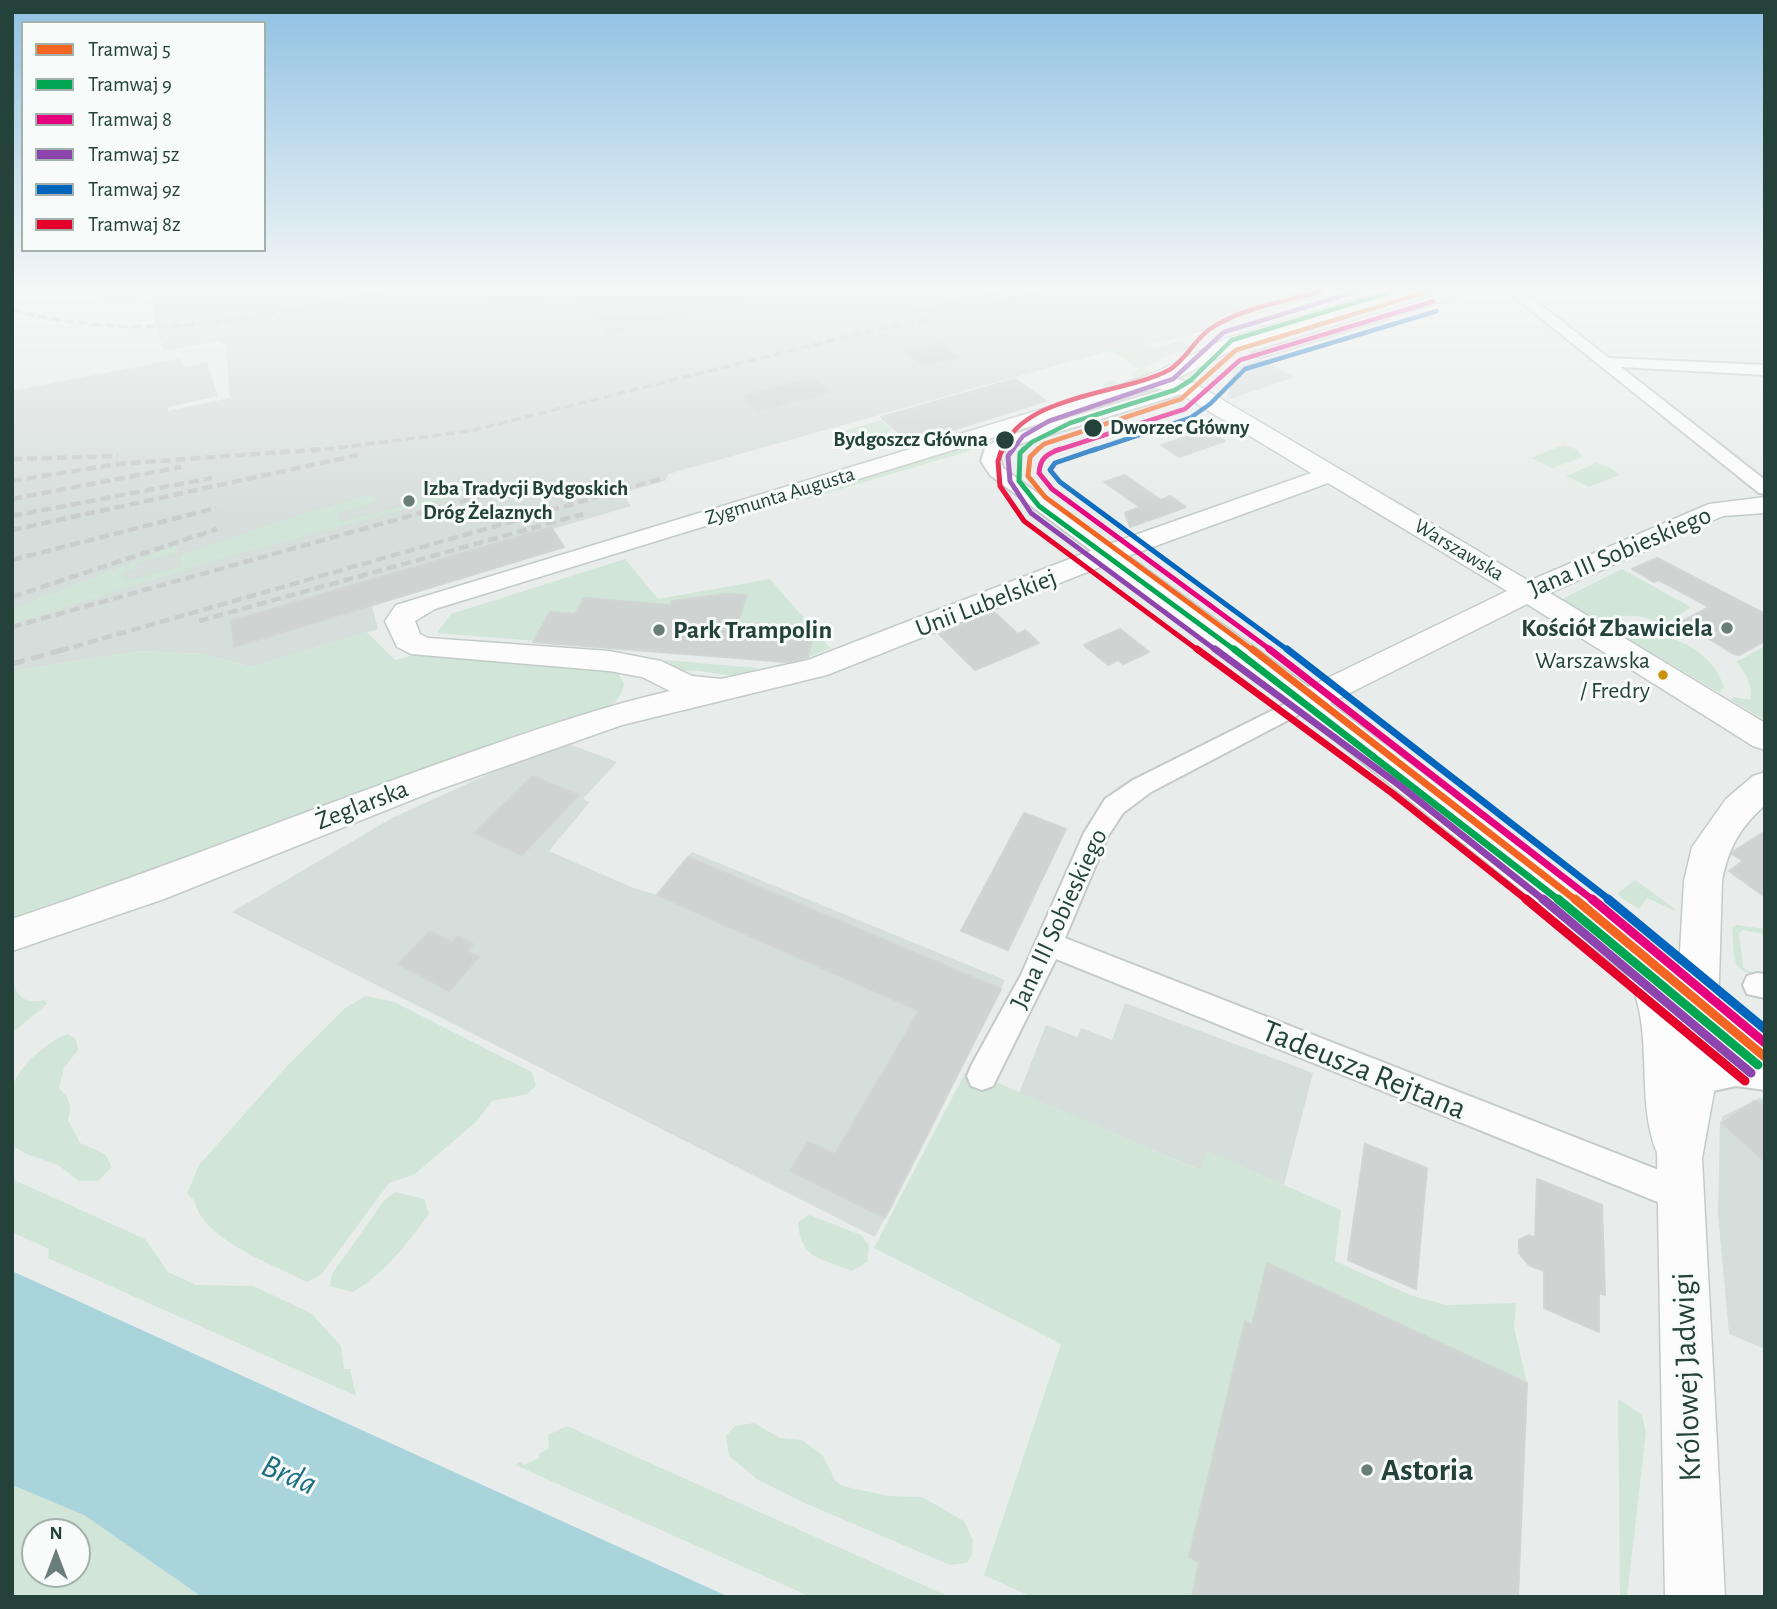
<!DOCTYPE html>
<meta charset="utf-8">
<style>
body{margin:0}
#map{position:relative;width:1777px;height:1609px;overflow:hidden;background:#e8edeb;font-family:"Alegreya Sans",sans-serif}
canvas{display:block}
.frame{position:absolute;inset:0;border:14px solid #24423a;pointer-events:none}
.legend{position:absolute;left:21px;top:21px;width:245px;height:231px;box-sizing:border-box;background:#f7fbf9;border:2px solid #a3b1ad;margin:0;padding:9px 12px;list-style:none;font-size:21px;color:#24423a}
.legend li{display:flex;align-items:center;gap:14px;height:35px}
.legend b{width:35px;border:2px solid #a3b1ad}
.north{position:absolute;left:21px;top:1518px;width:70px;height:70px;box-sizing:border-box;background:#f7fbf9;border:2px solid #a3b1ad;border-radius:50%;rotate:0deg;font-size:19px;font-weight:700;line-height:28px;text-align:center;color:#24423a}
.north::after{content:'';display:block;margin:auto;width:24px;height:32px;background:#697e78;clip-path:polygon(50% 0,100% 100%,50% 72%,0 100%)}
</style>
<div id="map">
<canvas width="1777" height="1609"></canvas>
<div class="frame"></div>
<ul class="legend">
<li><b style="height:9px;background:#f26522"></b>Tramwaj 5</li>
<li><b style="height:9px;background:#00a651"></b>Tramwaj 9</li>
<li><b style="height:9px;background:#e5007d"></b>Tramwaj 8</li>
<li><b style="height:9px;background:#8e44ad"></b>Tramwaj 5z</li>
<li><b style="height:9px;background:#0065bd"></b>Tramwaj 9z</li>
<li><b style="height:9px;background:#e4002b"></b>Tramwaj 8z</li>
</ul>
<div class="north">N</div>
</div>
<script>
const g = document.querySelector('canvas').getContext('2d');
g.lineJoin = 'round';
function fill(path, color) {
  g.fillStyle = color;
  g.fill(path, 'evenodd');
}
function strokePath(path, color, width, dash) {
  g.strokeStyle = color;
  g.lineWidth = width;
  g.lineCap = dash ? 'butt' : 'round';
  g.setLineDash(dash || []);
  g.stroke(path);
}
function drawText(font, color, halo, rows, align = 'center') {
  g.font = font + ' "Alegreya Sans",sans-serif';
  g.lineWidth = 6;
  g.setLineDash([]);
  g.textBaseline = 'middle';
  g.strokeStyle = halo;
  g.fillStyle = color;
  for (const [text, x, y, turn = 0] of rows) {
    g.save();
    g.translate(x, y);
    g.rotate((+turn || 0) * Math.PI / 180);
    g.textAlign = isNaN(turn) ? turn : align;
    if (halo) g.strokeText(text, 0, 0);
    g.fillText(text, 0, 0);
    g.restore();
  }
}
fill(new Path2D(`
 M152,291H1339L1179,338L1148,343L1155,348L1181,341L1194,348L1160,358V362L1145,366L1119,348L668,474L665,481L623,493L631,506L553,529L564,547L372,606L378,629L251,667L203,654L141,651L12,671V391L181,358L183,367L207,362L218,396L168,407V411L230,398L226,345L217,341L164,351L155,325Z
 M1261,359L1295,377L1227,400L1234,368Z
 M561,741L617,762L583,799L590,802L549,851L631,887L657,895L692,852L1005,980L875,1237L232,912L392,818Z
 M1125,1003L1313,1073L1284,1185L1208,1152L1202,1171L1019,1093L1046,1025L1077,1037L1081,1028L1112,1040Z
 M1759,1098L1765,1100V1349L1729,1334L1718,1214L1720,1122L1723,1116Z`), '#d6dedb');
fill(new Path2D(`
 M79,291H143L140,298L125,306Z
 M1119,348L1145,366L1143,368L1151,374L1105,389L1103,383L1113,380L1118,383L1134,378L1131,374L1138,369L1115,353L1104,352Z
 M881,420L892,429C887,432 886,437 880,440C865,447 845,445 833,434Z
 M971,443L969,451L807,499L800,497Z
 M1563,445L1576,449L1583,457L1552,468L1531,458Z
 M1596,463L1611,468L1619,475L1589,487L1566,476Z
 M373,494L377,502L337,513L340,523L444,495L445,498L222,558L12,624V609L175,546L177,552L135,563L136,569L124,572L125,581L182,567L181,555L298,515Z
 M625,559L658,599L770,579L830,648L796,662L437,633L451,614Z
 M1622,569L1689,606L1690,608L1667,623L1674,630C1660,634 1660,623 1650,619C1636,614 1617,616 1603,618L1614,625L1607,626L1562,599Z
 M367,632L395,660L425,652L607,667L618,673L624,684C620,699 616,704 602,710L12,926V671L141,651L203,654L251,667Z
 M1626,632C1665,631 1711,646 1724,687L1720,693L1620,634Z
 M1765,646V720L1731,700L1733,697L1750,700C1753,685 1746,673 1736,662Z
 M663,661L665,660L758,668C728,685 705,665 681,672Z
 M1635,880L1674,908L1675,911L1647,898L1639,909L1621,898L1618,893Z
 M1737,925L1765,929V934L1743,930L1739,933L1743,967L1748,971L1765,974V977C1727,971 1736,961 1732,927Z
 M13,982C18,999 27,1004 45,1000L47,1004L12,1033Z
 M366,996L394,1002L532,1072L536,1086L527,1094L492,1101L477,1121L415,1174L389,1183L321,1275L307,1282C273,1264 202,1240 194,1200L187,1194L199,1165L288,1065L345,1008Z
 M68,1034L76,1039L78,1050L64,1068L59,1088C69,1098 73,1105 68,1120L80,1143L105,1154L112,1167L98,1181H79L58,1165L29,1155L12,1146C12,1131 8,1098 13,1085C21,1064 48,1041 68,1034Z
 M965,1073L982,1076L1201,1171L1207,1151L1341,1210L1335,1261L1410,1295L1446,1305L1516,1303L1514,1327L1527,1383L1518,1597H1032L984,1575L1061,1344L874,1248Z
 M12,1179L145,1239L168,1272L196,1285L253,1286L311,1313L341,1346L344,1369H350L356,1396L48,1258L49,1249L12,1232Z
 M395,1192L424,1199L429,1214C407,1244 385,1273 353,1292L330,1286L332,1274L383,1202Z
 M809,1215L861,1235L869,1245L867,1262L852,1271C822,1259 800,1259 798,1222Z
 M1618,1399L1642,1415L1646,1432L1627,1597H1620Z
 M754,1423L780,1438L802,1440L823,1456L835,1480L842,1486L889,1496L922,1497L964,1521L973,1540L972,1554L967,1563L950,1565L807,1504L757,1479L729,1456L726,1436L735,1426Z
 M567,1426L950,1597H811L515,1465L520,1462L524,1465L539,1458V1454L549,1448L548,1435Z
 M12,1485L84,1515L202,1597H12ZM35,1532H77V1574H35Z`), '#d1e6d8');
fill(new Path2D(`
 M12,1271L729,1597H202L84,1515L12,1485Z`), '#a9d4db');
const building = new Path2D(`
 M483,291H553L554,299L497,311Z
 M567,291H760L761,297L609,334Z
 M939,344L958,357L925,366L906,352Z
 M814,377L830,392L758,411L743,396Z
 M1015,379L1046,401L910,443L881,417Z
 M1208,430L1225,441L1179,457L1161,445Z
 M1125,475L1161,500L1170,496L1186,507L1130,527L1125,513L1140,507L1104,482Z
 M551,527L564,547L234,647L231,621Z
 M1657,558L1765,614V641L1739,655L1734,654L1681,622L1709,607L1659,580L1654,582L1632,569Z
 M726,594L747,595L736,627L804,632L812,641L808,657L787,662L533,642L550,612L575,614L584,598L670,605L672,601Z
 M994,612L1018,634L1025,630L1039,643L975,670L939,634Z
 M1120,629L1149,652L1123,664L1118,660L1108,665L1084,645Z
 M532,776L579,795L522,855L474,833Z
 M1024,813L1066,829L1008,950L961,931Z
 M1765,831V897L1729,871L1743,861L1732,854L1734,851Z
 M688,857L1001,989L885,1218L790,1171L808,1142L835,1154L919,1011L657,895Z
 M430,931L452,942L458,936L473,944L466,951L479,957L449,991L398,964Z
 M1754,1101L1765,1104V1162L1722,1123Z
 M1365,1144L1427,1168L1416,1289L1348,1260Z
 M1537,1179L1602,1205L1605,1295L1599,1293V1332L1544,1308V1271L1529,1265L1519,1253V1240L1528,1235L1535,1238Z
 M1267,1263L1527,1383L1518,1597H1192L1199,1562L1189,1557L1245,1321L1252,1325Z`);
fill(building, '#cfd4d2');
strokePath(building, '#d1d6d4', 2);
const street = new Path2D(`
 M1451,291H1473L1265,356L1260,357L1253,353Z
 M1507,291H1523L1609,358L1765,365V375L1621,367L1765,480V494L1759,493Z
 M1186,383L1194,388L1191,391L1013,446L999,454L1003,468L1115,550L1118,554L1115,558H1101L990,475L981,461L985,448L1001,438Z
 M1307,693L1315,696L1318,701L1315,706L1151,792L1123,813L1108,836L1065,938L1692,1183L1696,1195L1692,1207L1680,1211L1056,959L993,1086L982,1090L971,1086L967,1076L971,1066L1021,975L1084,833L1105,799L1133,780Z
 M1757,973L1765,974V998L1747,994L1743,985L1747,976Z
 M1697,994L1707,998L1765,1048V1090L1736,1086L1694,1095L1683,1091L1679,1081L1683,1071L1734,1058L1687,1016L1683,1007L1687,998Z`);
const secondary = new Path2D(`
 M1384,291H1414L1412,295L1239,347L1176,379L1194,383L1529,581L1709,504L1765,497V513L1723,516L1550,593L1765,723V750L1753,746L1527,604L1330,703L1679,969L1684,881L1692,847L1726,799L1753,776L1765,772V805C1740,827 1728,849 1722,881L1716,1081L1702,1158L1725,1597H1665L1657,1153C1634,1097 1656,1030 1627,975L1296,709L1105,565L827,675L622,725L429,793L164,899L12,951V919C169,867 321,804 477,750C541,728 604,706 670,691L642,677L609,671L411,654L397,647L385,621L396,605L1118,386L1154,373L1225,339ZM1155,388L1179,393L1311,473L1098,548L808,660L721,679L692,676L661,661L609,651L428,638L420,634L415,621L435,609ZM1328,483L1507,591L1309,687L1128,556Z`);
strokePath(street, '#c5cac8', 4);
strokePath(secondary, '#c3cbc8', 3);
fill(street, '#fcfcfc');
fill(secondary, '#fcfcfc');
strokePath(new Path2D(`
 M981,307L1049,291
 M12,310C147,345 255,318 388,291
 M910,314L1006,291
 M312,451L470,431L853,335L930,320`), '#c9cdcc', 3.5, [9, 4.5]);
strokePath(new Path2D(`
 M12,459L118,456
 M12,481L118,464L325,449
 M12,499L181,467
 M12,516L212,478
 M12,530L358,455
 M12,560L216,508
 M12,597L217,529
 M199,621L583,514
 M12,627L499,491
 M59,651L660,479`), '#c9cdcc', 4.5, [10, 5]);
strokePath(new Path2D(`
 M12,664L65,649`), '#c9cdcc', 5, [13, 7]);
strokePath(new Path2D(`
 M1036,451L1044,444L1181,399L1236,350L1430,291`), '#f26522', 4.5);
strokePath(new Path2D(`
 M1038,449L1030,457L1028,476L1045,497L1254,651`), '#f26522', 5);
strokePath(new Path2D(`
 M1252,649L1577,901`), '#f26522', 7);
strokePath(new Path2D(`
 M1575,899L1765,1057`), '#f26522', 9);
strokePath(new Path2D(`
 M1022,451L1032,442L1070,423L1175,390L1191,380L1232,340L1394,291`), '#00a651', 4.5);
strokePath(new Path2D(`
 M1024,449L1020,453L1019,481L1039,506L1236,651`), '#00a651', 5);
strokePath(new Path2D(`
 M1234,649L1560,901`), '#00a651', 7);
strokePath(new Path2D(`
 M1558,899L1758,1065`), '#00a651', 9);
strokePath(new Path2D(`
 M1055,451L1185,409L1240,360L1434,301`), '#e5007d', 4.5);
strokePath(new Path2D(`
 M1060,449C1047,454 1040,458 1039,473L1052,489L1272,651`), '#e5007d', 5);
strokePath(new Path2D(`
 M1269,649L1594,901`), '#e5007d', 7);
strokePath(new Path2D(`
 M1592,899L1765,1043`), '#e5007d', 9);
strokePath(new Path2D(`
 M1012,451L1023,436L1049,421L1173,379L1224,332L1358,291`), '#8e44ad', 4.5);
strokePath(new Path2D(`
 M1013,449L1008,456L1010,481L1031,513L1217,651`), '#8e44ad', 5);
strokePath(new Path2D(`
 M1215,649L1399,785L1545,901`), '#8e44ad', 7);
strokePath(new Path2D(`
 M1543,899L1751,1073`), '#8e44ad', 9);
strokePath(new Path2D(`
 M1091,451L1190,418L1210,404L1245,369L1437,311`), '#0065bd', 4.5);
strokePath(new Path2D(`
 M1096,449L1055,463L1050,470L1060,482L1289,651`), '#0065bd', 5);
strokePath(new Path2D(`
 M1287,649L1611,901`), '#0065bd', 7);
strokePath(new Path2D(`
 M1608,899L1765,1029`), '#0065bd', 9);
strokePath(new Path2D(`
 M1002,451C1022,394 1122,395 1169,370C1186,360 1194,340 1210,329C1242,307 1285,302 1321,291`), '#e4002b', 4.5);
strokePath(new Path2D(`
 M1002,449L998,461L1000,486L1024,521L1199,651`), '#e4002b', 5);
strokePath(new Path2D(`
 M1197,649L1392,793L1528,901`), '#e4002b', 7);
strokePath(new Path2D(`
 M1526,899L1745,1081`), '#e4002b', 9);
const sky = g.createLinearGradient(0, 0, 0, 516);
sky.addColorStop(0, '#8fc1e3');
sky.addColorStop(0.56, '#f5f7f6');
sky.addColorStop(1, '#f5f7f600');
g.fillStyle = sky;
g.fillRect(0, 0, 1777, 516);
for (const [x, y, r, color] of [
 [1093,428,10,"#24423a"],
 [1005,440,10,"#24423a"],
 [409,501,7,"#697e78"],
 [1727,628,7,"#697e78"],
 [659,630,7,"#697e78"],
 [1663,675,6,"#cd920c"],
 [1367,1470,7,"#697e78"]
]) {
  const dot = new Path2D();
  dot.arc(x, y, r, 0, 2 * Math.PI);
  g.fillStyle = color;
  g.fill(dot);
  strokePath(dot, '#f7fbf9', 2.5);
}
drawText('bold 21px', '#24423a', '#f7fbf9', [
 ["Dworzec Główny",1110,428],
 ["Bydgoszcz Główna",988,440,"right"]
], 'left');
drawText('bold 21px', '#24423a', '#f7fbf9', [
 ["Izba Tradycji Bydgoskich",423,489],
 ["Dróg Żelaznych",423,513]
], 'left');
drawText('21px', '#24423a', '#f7fbf9', [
 ["Zygmunta Augusta",780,496,-17],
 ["Warszawska",1459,550,31]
]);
drawText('24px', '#24423a', '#f7fbf9', [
 ["Warszawska",1650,661],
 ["/ Fredry",1650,691]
], 'right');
drawText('26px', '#24423a', '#f7fbf9', [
 ["Jana III Sobieskiego",1620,552,-23],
 ["Unii Lubelskiej",986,603,-21],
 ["Żeglarska",362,805,-21],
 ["Jana III Sobieskiego",1059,919,-65]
]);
drawText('bold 26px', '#24423a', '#f7fbf9', [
 ["Kościół Zbawiciela",1713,628],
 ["Park Trampolin",673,630,"left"]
], 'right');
drawText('32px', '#24423a', '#f7fbf9', [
 ["Tadeusza Rejtana",1364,1070,22],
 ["Królowej Jadwigi",1687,1377,-92]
]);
drawText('bold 32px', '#24423a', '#f7fbf9', [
 ["Astoria",1381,1470]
], 'left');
drawText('italic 33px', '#1c6f80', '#f7fbf9', [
 ["Brda",289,1475,23]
]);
</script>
